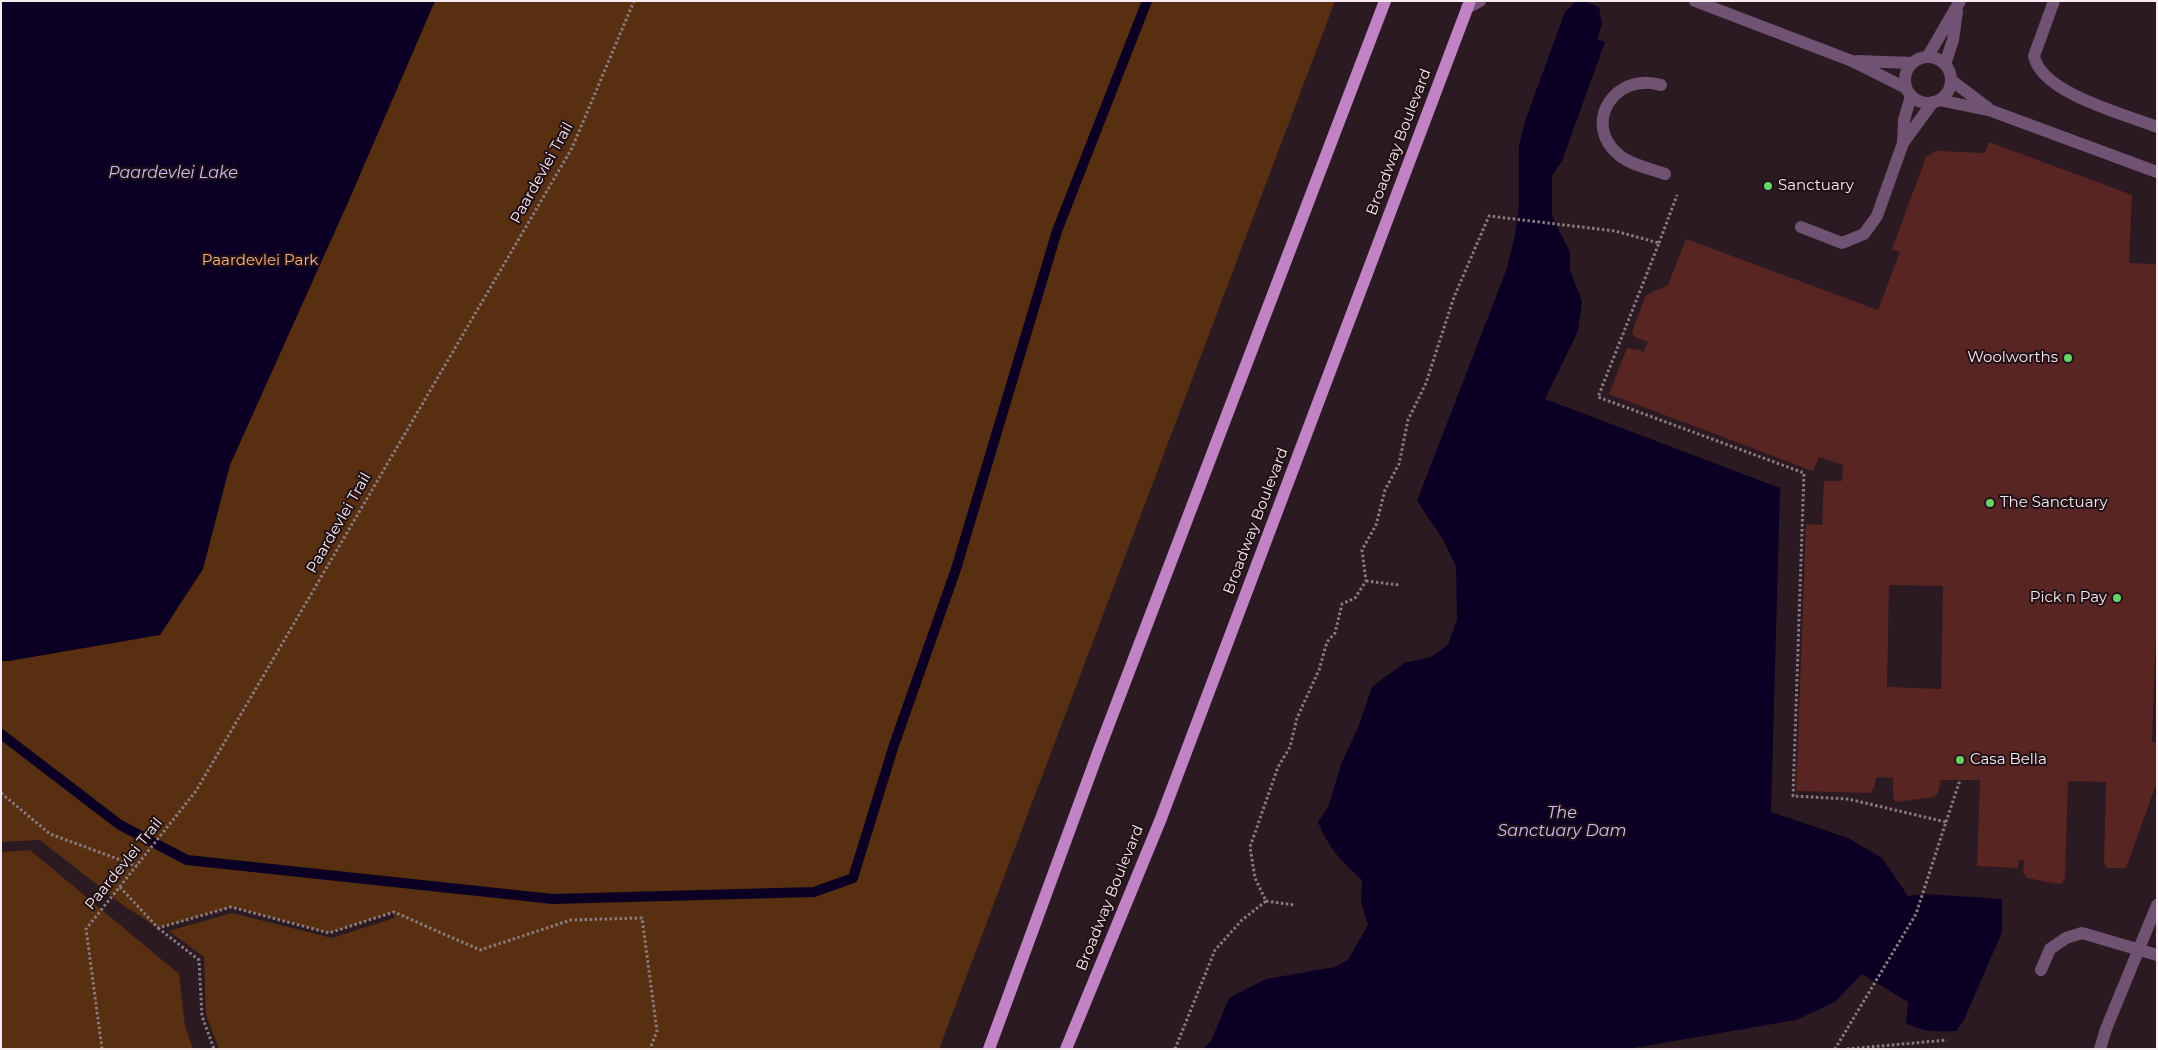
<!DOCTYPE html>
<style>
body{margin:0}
#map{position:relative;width:2158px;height:1050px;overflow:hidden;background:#2b1a21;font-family:Montserrat,sans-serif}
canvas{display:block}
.frame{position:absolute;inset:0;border:2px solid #f7ebef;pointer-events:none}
</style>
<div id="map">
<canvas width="2158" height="1050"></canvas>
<div class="frame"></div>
</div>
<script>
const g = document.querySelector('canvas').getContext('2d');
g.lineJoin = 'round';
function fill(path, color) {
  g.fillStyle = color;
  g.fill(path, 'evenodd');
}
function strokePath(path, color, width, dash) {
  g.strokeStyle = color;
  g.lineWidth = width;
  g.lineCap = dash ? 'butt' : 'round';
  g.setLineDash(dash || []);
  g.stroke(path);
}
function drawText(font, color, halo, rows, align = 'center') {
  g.font = font + ' Montserrat,sans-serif';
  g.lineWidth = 4;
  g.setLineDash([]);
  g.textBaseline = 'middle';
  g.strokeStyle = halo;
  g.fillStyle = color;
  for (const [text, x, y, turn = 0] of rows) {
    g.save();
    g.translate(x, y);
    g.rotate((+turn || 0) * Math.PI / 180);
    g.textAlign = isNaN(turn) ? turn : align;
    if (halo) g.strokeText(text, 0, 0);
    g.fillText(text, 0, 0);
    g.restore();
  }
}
fill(new Path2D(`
 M1,1H1335L939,1049H219L206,1015L204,957L169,931L232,913L332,938L394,918V912L329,933L231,907L158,928L123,905L40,840L1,842Z
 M30,850L179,974L185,1026L193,1049H1V852Z`), '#582f10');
fill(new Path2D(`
 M1,1H435L350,198L230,465L203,569L160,635L9,661H1Z
 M1576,1H1583L1599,7L1602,24L1597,39L1605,42L1562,161L1552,176V216L1570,252V270L1582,301L1578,331L1545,399L1780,488L1771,812L1848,838L1882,858L1908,896L1926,894L2002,899V932L1964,1020L1956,1031C1937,1032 1923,1032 1906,1023L1908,1002L1862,974L1835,1002L1796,1020L1628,1049H1203L1211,1041L1229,998L1266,979L1335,967L1348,960L1368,925L1361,902L1362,880C1341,861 1329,849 1318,822L1328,807L1342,762L1358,728L1372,687L1404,663L1431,657L1448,645L1457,620L1456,567L1444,541L1417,501L1507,268L1515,235L1519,205V146L1525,121L1565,12Z`), '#0b0023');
strokePath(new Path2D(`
 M1,734L120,825L187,860L553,899L814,892L853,878L894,745L956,569L1057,231L1147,1`), '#0b0023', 10);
fill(new Path2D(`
 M1989,142L2132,195L2129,263L2157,264V603L2152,742H2157V782L2126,868H2107L2104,863L2106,782L2068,781L2065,878L2062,883L2058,884L2027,878L2023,872L2024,860H2019L2018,868L1977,866L1980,780H1941L1938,793L1934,797L1896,802L1893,797V778L1876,777L1874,788L1870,793L1796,791L1806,524L1822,525L1824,481H1842L1843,465L1819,457L1813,471L1609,394L1627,348L1640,350L1643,353L1648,342L1634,337L1632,332L1646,295L1668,285L1686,239L1878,310L1900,252L1892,249L1926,157L1936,151L1985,153ZM1889,585L1943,586L1941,689L1887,687Z`), '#592523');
strokePath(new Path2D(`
 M1659,243L1677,195
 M1366,581L1399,585
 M1,793L50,834L137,866
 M1946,822L1960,780
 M120,887L158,928L231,907L329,933L394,912L480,950L571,920L642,918L657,1031L650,1049
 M1266,901L1294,905
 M158,928L199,960L202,1016L214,1049
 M102,1049L86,929L196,791L572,148L634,1
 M1175,1049L1215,950L1242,920L1266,901L1255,878L1250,847L1278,767L1290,747L1297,718L1319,670L1327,642L1335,633L1342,604L1355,598L1366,581L1362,550L1376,525L1385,490L1399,464L1408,420L1426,383L1454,297L1489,216L1615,231L1659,243L1598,397L1804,473L1793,796L1848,799L1946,822L1916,914L1835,1049
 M1847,1049L1947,1040`), '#8a7b80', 3, [2.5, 2.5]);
strokePath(new Path2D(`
 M1695,1L1852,61L1906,88
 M2054,1L2034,56C2041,93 2124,114 2157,127
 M1467,8L1480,1
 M1928,56L1960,1
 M1905 80a23 23 0 1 1 46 0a23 23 0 1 1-46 0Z
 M1857,61L1912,63
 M1945,64L1953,40L1957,11
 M1951,80L1988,108
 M1661,85C1615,71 1581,124 1619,155C1631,165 1651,169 1665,174
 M1939,100L1992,111L2157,172
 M1903,143L1933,102
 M1801,227L1842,243L1864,234L1877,216L1903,143L1904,120L1911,96
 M2041,970L2050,949L2066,938L2082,933L2157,955
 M2100,1049L2106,1029L2157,905`), '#705272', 12);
strokePath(new Path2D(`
 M989,1049L1099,750L1385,1
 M1066,1049L1160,821L1470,1`), '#c183c5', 12);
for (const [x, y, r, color] of [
 [1768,186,5,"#66d466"],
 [2068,358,5,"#66d466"],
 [1990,503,5,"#66d466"],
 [2117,598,5,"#66d466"],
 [1960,760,5,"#66d466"]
]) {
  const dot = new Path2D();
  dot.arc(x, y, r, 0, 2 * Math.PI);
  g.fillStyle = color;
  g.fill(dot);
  strokePath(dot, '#211117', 2);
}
drawText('15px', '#f7ebef', '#211117', [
 ["Broadway Boulevard",1399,142,-69],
 ["Paardevlei Trail",542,173,-61],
 ["Broadway Boulevard",1256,521,-69],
 ["Paardevlei Trail",339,523,-60],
 ["Paardevlei Trail",124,864,-51],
 ["Broadway Boulevard",1110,898,-68]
]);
drawText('15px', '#f7ebef', '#211117', [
 ["Sanctuary",1778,186],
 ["Woolworths",2058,358,"right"],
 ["The Sanctuary",2000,503],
 ["Pick n Pay",2107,598,"right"],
 ["Casa Bella",1970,760]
], 'left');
drawText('15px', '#fcb281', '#211117', [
 ["Paardevlei Park",260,261]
]);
drawText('italic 16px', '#cdc0fd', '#211117', [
 ["Paardevlei Lake",173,173],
 ["The",1562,813],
 ["Sanctuary Dam",1562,831]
]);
</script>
